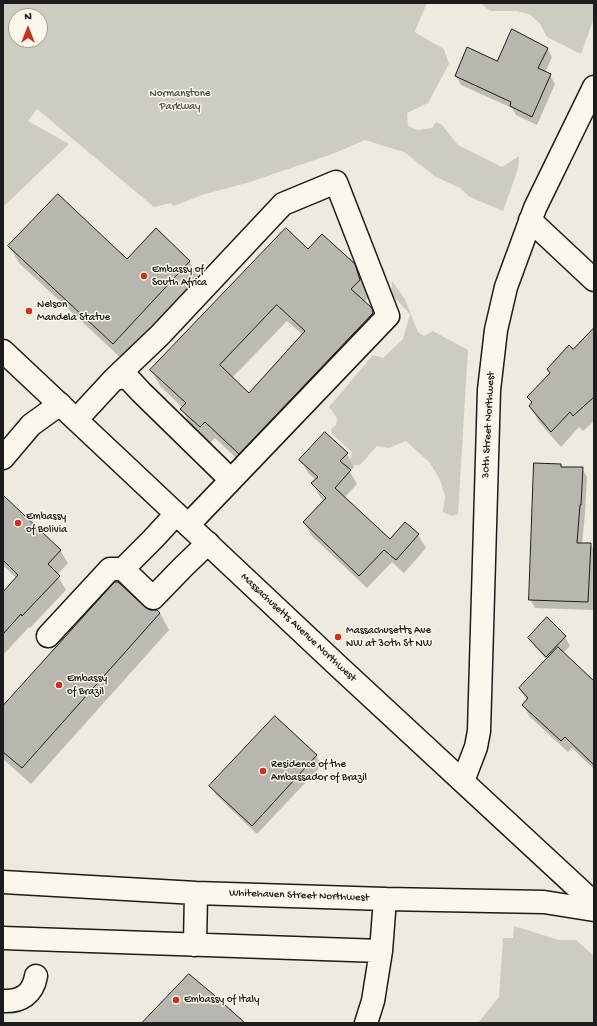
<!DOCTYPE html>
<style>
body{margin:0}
#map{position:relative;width:597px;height:1026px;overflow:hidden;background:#eeeadf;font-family:"Gochi Hand",sans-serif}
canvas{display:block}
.frame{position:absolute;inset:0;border:4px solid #1c1c1c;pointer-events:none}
.north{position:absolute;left:8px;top:8px;width:40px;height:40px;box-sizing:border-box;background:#fbf7ec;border:1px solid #a29f99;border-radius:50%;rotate:0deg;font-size:11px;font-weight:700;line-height:16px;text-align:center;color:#1c1c1c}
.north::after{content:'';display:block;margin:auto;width:14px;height:18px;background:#c8321e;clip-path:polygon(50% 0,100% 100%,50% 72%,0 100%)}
</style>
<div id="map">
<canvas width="597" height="1026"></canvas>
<div class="frame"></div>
<div class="north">N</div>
</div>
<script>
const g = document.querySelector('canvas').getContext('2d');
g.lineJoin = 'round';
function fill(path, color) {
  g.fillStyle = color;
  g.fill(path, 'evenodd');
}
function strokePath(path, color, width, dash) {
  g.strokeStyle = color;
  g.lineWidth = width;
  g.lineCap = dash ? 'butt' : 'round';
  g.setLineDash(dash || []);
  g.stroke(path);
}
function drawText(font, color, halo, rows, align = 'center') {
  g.font = font + ' "Gochi Hand",sans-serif';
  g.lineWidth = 3;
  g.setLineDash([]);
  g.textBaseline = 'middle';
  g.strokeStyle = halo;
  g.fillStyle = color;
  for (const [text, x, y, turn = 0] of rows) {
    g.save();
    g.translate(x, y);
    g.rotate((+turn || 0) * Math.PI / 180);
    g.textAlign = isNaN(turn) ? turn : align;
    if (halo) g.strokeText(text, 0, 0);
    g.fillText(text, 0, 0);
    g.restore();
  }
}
fill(new Path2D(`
 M3,3H427L415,31L416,33L444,49L449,64L428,103L407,113L408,126L418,130L432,128L436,122L442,125L458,145L502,167L519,156L518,169L503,211L470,197L460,188L436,177L404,152L365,140L335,153L250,182L202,195L174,206L170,203L154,207L37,109L28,121L69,144L3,207ZM16,16H40V40H16Z
 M480,3H594V18L581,54L547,37L540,24L531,15L517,11H490Z
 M392,281L405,299L418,332L424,336L433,331L468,350L458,514L452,516L443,512L445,496L440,480L430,463L406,441L389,448L377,446L360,465H353L350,460L352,452L332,434L331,429L336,425L337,418L329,407L373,355L383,358L403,339L410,314L391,294Z
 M514,926L559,940H576L594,956V1023H478L499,997L503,938H513Z`), '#ceccc2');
fill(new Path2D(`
 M547,48L552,57L545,73L550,75L555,84L537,125L516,115L512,108L461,85L456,76L497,62Z
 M10,247L127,261H189L199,278L123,360L19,263Z
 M308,251L354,265L364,282L369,297L364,302L371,309L381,326L249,470L215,438L210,443L191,426L182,409L183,408L161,387L151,370ZM287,321L303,335L249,394L232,378Z
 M594,342V421L583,431L579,427L561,447L539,422L530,406L532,403L529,397L573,351Z
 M347,454L354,467L350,472L357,484L344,498L390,541L405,523L418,535L426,548L404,573L392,562L367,588L312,536L304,523L324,501L320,497L313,484L316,480L308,473L301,460Z
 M560,465L562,468H582L587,477L585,514L582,544H590L594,551L593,610L535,608L530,599Z
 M3,497L60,550L68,563L57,575L66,590L30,628L29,627L3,655V593L16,578L3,565Z
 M144,608L150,611L160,613L169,630L31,784L3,759V707Z
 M565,637L570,646L563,653L594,683V769L572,748L568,752L530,717L523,705L527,701L520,689L547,660L535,647L530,638Z
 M316,756L322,765L257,834L216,795L211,786Z`), '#0003');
const building = new Path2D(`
 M512,29L548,48L538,68L551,74L532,117L510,106L511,102L455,76L467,47L497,61Z
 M58,194L127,259L156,228L190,261L113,344L8,246Z
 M286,228L308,249L322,234L355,264L360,280L351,289L372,308L373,313L239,454L205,422L200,427L180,409L186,403L150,370ZM277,305L305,331L249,393L220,365Z
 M594,328V397L573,416L570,412L551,432L529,406L532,402L527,397L550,373L547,369L569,345L573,349Z
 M325,432L348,453L340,461L351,470L335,488L390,539L405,522L419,534L396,560L384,550L359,576L303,522L326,498L311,483L318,477L299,460Z
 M534,463L561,464V467H583L581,505H580L577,543H591L588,602L529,600Z
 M3,495L61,550L48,564L60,576L22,616L21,614L3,634V592L18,575L3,560Z
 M115,582H118L145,607L150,610H157L160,613L22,768L3,752V706Z
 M547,617L566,636L546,657L528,638Z
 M558,647L594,681V765L565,737L561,741L522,705L528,698L519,688Z
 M275,716L317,755L252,826L209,786Z
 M189,974L214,995L245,1023H142Z`);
fill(building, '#b9b6af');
strokePath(building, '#1c1c1c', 1);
const minor = new Path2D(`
 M530,220L594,280
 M114,379L160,335L283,204L336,182L388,316L188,525
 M77,419L114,379L127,377L141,392L231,480
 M3,458L31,425L60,404
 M176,514L153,539L123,569L153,598L183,567L208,543
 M48,636L110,569H123
 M463,781L476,747L479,731L489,390L496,330L506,287L535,208L594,87
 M3,882L196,893L385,899L544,902L594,910
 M3,938L381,951
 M195,945L196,893
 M3,1001C21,1002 33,994 36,976
 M366,1023L373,1001L381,951L385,899`);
const major = new Path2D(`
 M3,351L337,665L594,903`);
strokePath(minor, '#1c1c1c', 25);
strokePath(major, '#1c1c1c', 25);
strokePath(minor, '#fbf7ec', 22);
strokePath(major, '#fbf7ec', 22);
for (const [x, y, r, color] of [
 [144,276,4,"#c8321e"],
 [29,311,4,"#c8321e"],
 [18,523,4,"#c8321e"],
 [338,637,4,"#c8321e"],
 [59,685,4,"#c8321e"],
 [263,771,4,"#c8321e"],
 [176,1000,4,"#c8321e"]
]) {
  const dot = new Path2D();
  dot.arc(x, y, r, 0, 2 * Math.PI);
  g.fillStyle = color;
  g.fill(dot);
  strokePath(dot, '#fbf7ec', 1.5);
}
drawText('11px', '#51514e', '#fbf7ec', [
 ["Normanstone",180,94],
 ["Parkway",180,107]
]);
drawText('11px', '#1c1c1c', '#fbf7ec', [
 ["Embassy of",152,270],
 ["South Africa",152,283],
 ["Nelson",37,305],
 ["Mandela Statue",37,318],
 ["Embassy",26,517],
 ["of Bolivia",26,530],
 ["Massachusetts Ave",346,631],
 ["NW at 30th St NW",346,644],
 ["Embassy",67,679],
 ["of Brazil",67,692],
 ["Residence of the",271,765],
 ["Ambassador of Brazil",271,778],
 ["Embassy of Italy",184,1000]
], 'left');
drawText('11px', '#1c1c1c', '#fbf7ec', [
 ["30th Street Northwest",489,425,-87],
 ["Massachusetts Avenue Northwest",298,628,43],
 ["Whitehaven Street Northwest",299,896,2]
]);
</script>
